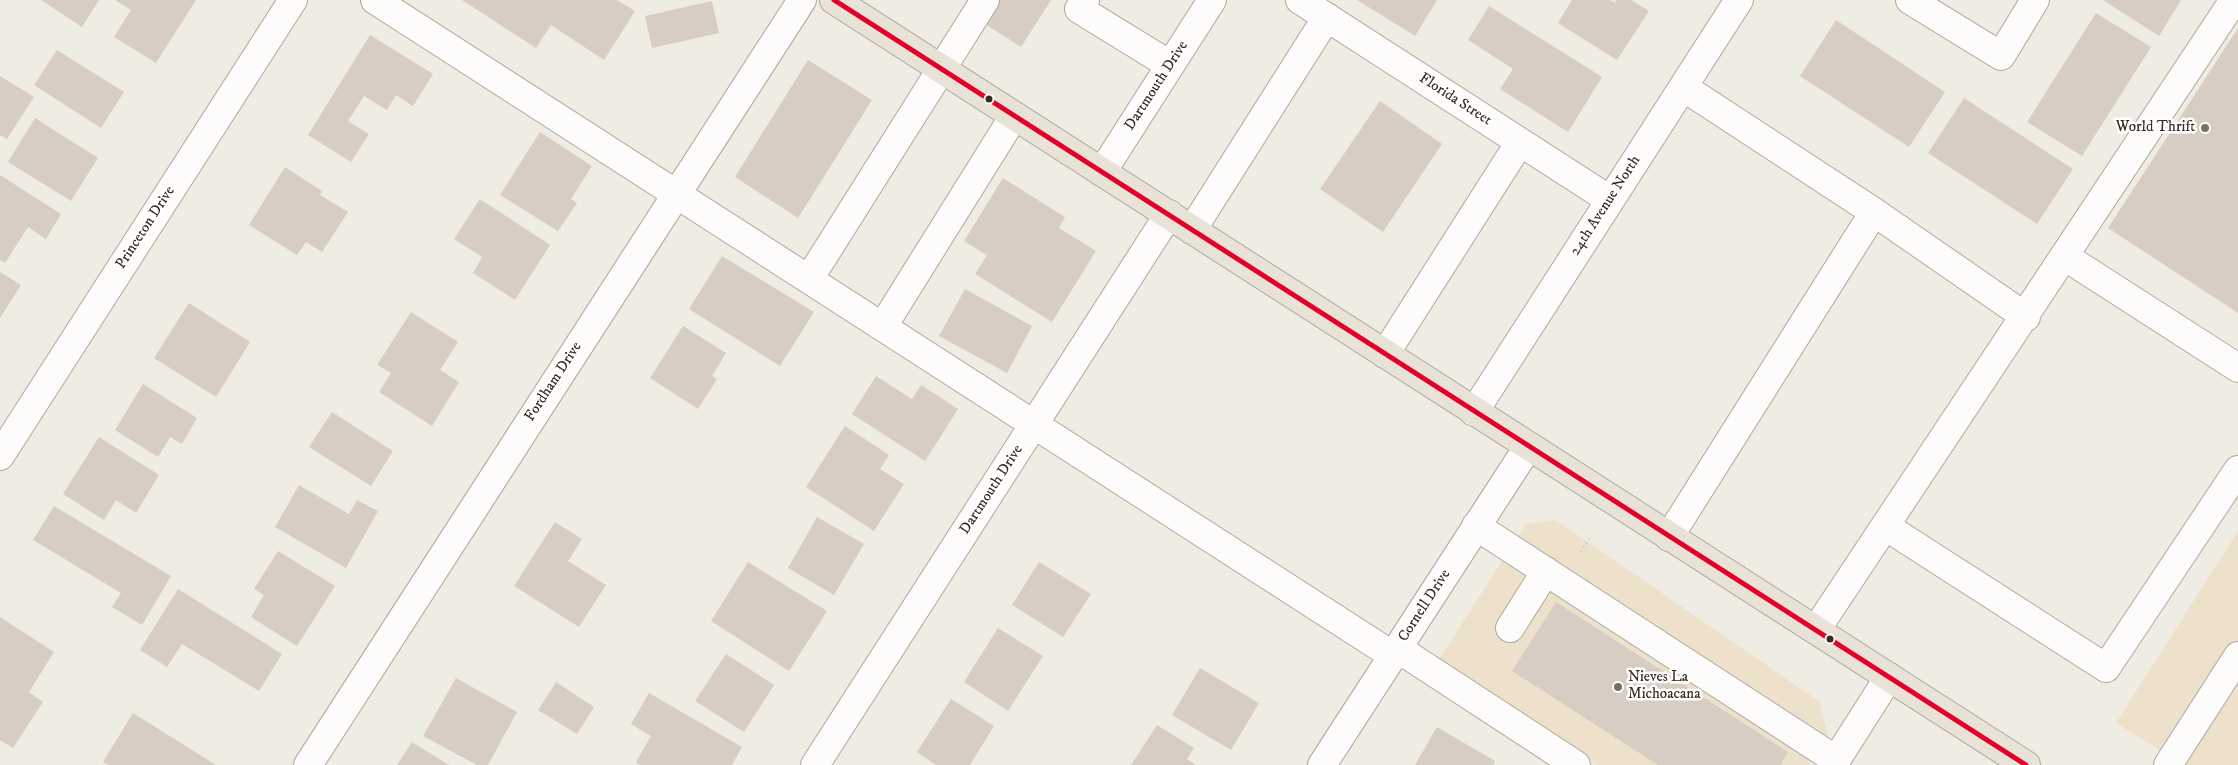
<!DOCTYPE html>
<style>
body{margin:0}
canvas{display:block;background:#efece3}
</style>
<canvas width="2238" height="765"></canvas>
<script>
const g = document.querySelector('canvas').getContext('2d');
g.lineJoin = 'round';
function fill(path, color) {
  g.fillStyle = color;
  g.fill(path, 'evenodd');
}
function strokePath(path, color, width, dash) {
  g.strokeStyle = color;
  g.lineWidth = width;
  g.lineCap = dash ? 'butt' : 'round';
  g.setLineDash(dash || []);
  g.stroke(path);
}
function drawText(font, color, halo, rows, align = 'center') {
  g.font = font + ' "IM FELL DW Pica",serif';
  g.lineWidth = 5;
  g.setLineDash([]);
  g.textBaseline = 'middle';
  g.strokeStyle = halo;
  g.fillStyle = color;
  for (const [text, x, y, turn = 0] of rows) {
    g.save();
    g.translate(x, y);
    g.rotate((+turn || 0) * Math.PI / 180);
    g.textAlign = isNaN(turn) ? turn : align;
    if (halo) g.strokeText(text, 0, 0);
    g.fillText(text, 0, 0);
    g.restore();
  }
}
fill(new Path2D(`
 M1556,520L1820,702L1828,737L1808,765H1597L1436,664L1526,524Z
 M2238,531V765H2183L2116,723Z`), '#ede1cc');
fill(new Path2D(`
 M41,0H99L82,27Z
 M115,0H196L156,63L114,37L131,10Z
 M462,0H617L635,11L604,60L551,25L536,48Z
 M1000,0H1051L1021,47L985,24Z
 M1357,0H1437L1415,36Z
 M1572,0H1610L1615,3L1616,0H1631L1649,11L1617,60L1558,23Z
 M2103,0H2181L2159,36Z
 M712,1L719,33L652,48L645,16Z
 M1489,6L1602,77L1568,132L1500,89L1513,69L1468,40Z
 M2096,13L2151,47L2082,156L2027,122Z
 M1836,20L1945,92L1909,147L1800,76Z
 M2238,28V313L2108,228Z
 M370,35L433,74L413,106L396,95L387,110L364,96L348,121L369,134L351,162L308,135Z
 M57,50L124,92L101,128L34,85Z
 M808,60L872,100L798,218L735,177Z
 M0,76L34,97L7,139L0,135Z
 M1964,98L2073,169L2037,224L1928,153Z
 M1380,101L1442,144L1383,232L1320,189Z
 M35,118L98,158L71,201L8,162Z
 M540,132L592,166L571,199L577,203L558,231L500,195Z
 M285,167L322,191L320,195L348,212L322,252L306,242L297,255L249,225Z
 M0,175L61,214L46,239L28,227L5,263L0,260Z
 M1003,178L1065,217L1059,228L1096,251L1052,322L975,274L987,255L964,241Z
 M480,199L550,245L515,300L473,273L482,257L454,239Z
 M722,256L814,312L780,366L689,309Z
 M0,272L21,285L0,318Z
 M965,289L1032,326L1007,373L939,336Z
 M189,303L250,342L216,397L154,358Z
 M411,312L458,342L440,370L459,382L432,426L379,392L391,373L377,365Z
 M683,326L726,353L712,376L717,379L698,409L650,378Z
 M876,376L912,399L921,385L958,409L925,461L852,414Z
 M143,384L197,418L182,444L170,437L158,457L115,430Z
 M332,412L393,451L371,486L309,447Z
 M845,426L889,455L880,469L904,484L874,531L806,487Z
 M99,437L159,475L136,513L116,500L104,520L63,494Z
 M299,485L349,514L357,500L378,511L346,568L275,527Z
 M54,506L171,576L142,625L112,607L121,593L33,540Z
 M817,517L864,544L834,595L788,568Z
 M555,522L582,539L568,561L606,585L579,627L514,586Z
 M278,551L335,586L297,646L251,617L264,595L254,589Z
 M748,562L827,611L789,671L711,621Z
 M1039,562L1091,594L1063,637L1012,605Z
 M178,589L282,654L259,691L182,644L167,667L140,650Z
 M1556,602L1788,752L1780,765H1658L1512,671Z
 M0,617L54,652L29,692L43,702L13,748L0,740Z
 M998,628L1043,656L1008,711L964,682Z
 M726,654L774,685L744,732L695,701Z
 M1200,668L1259,703L1231,750L1172,715Z
 M456,678L517,712L488,765H477L423,736Z
 M556,682L594,707L577,734L538,710Z
 M649,693L742,747L732,765H640L636,762L651,736L631,724Z
 M951,699L994,726L970,765H936L917,752Z
 M133,713L216,765H108L103,762Z
 M1157,725L1194,748L1187,759L1196,765H1131Z
 M1437,727L1495,761L1493,765H1415Z
 M412,742L449,765H397Z`), '#d8cdc3');
const minor = new Path2D(`
 M375,0L1392,655
 M1085,0L1079,9L1170,65
 M1300,0L1610,200
 M1910,0L2001,56L2035,0
 M1683,87L1874,212L2026,317
 M1102,172L1212,0
 M1192,230L1327,17
 M2064,256L2238,368
 M809,279L985,0
 M883,326L1014,116
 M1385,354L1520,142
 M1474,412L1739,0
 M0,456L293,0
 M1476,526L1836,760
 M1885,526L2106,668L2238,470
 M1669,537L1874,212
 M1510,628L1546,571
 M1816,630L2234,0
 M1397,648L1576,765
 M308,765L802,0
 M815,765L1169,214
 M1322,765L1528,447
 M1833,765L1889,677
 M2168,765L2238,656`);
const major = new Path2D(`
 M834,0L2026,765`);
strokePath(minor, '#aba7a0', 30);
strokePath(major, '#aba7a0', 30);
strokePath(new Path2D(`
 M1581,552L1590,537`), '#cdcbc9', 3, [1, 4]);
strokePath(minor, '#fdfcfb', 28);
strokePath(major, '#e8e3d6', 28);
strokePath(new Path2D(`
 M834,0L2026,765`), '#e4002b', 5);
for (const [x, y, r, color] of [
 [989,99,4.5,"#3b2a1e"],
 [2205,128,5,"#7a6e63"],
 [1830,639,4.5,"#3b2a1e"],
 [1618,687,5,"#7a6e63"]
]) {
  const dot = new Path2D();
  dot.arc(x, y, r, 0, 2 * Math.PI);
  g.fillStyle = color;
  g.fill(dot);
  strokePath(dot, '#fff', 2);
}
drawText('15px', '#3b2a1e', '#fff', [
 ["Dartmouth Drive",1157,86,-57],
 ["Florida Street",1455,100,33],
 ["24th Avenue North",1606,206,-57],
 ["Princeton Drive",146,228,-57],
 ["Fordham Drive",554,382,-57],
 ["Dartmouth Drive",992,490,-57],
 ["Cornell Drive",1425,606,-57]
]);
drawText('15px', '#3b2a1e', '#fff', [
 ["World Thrift",2195,128],
 ["Nieves La",1628,678,"left"],
 ["Michoacana",1628,695,"left"]
], 'right');
</script>
